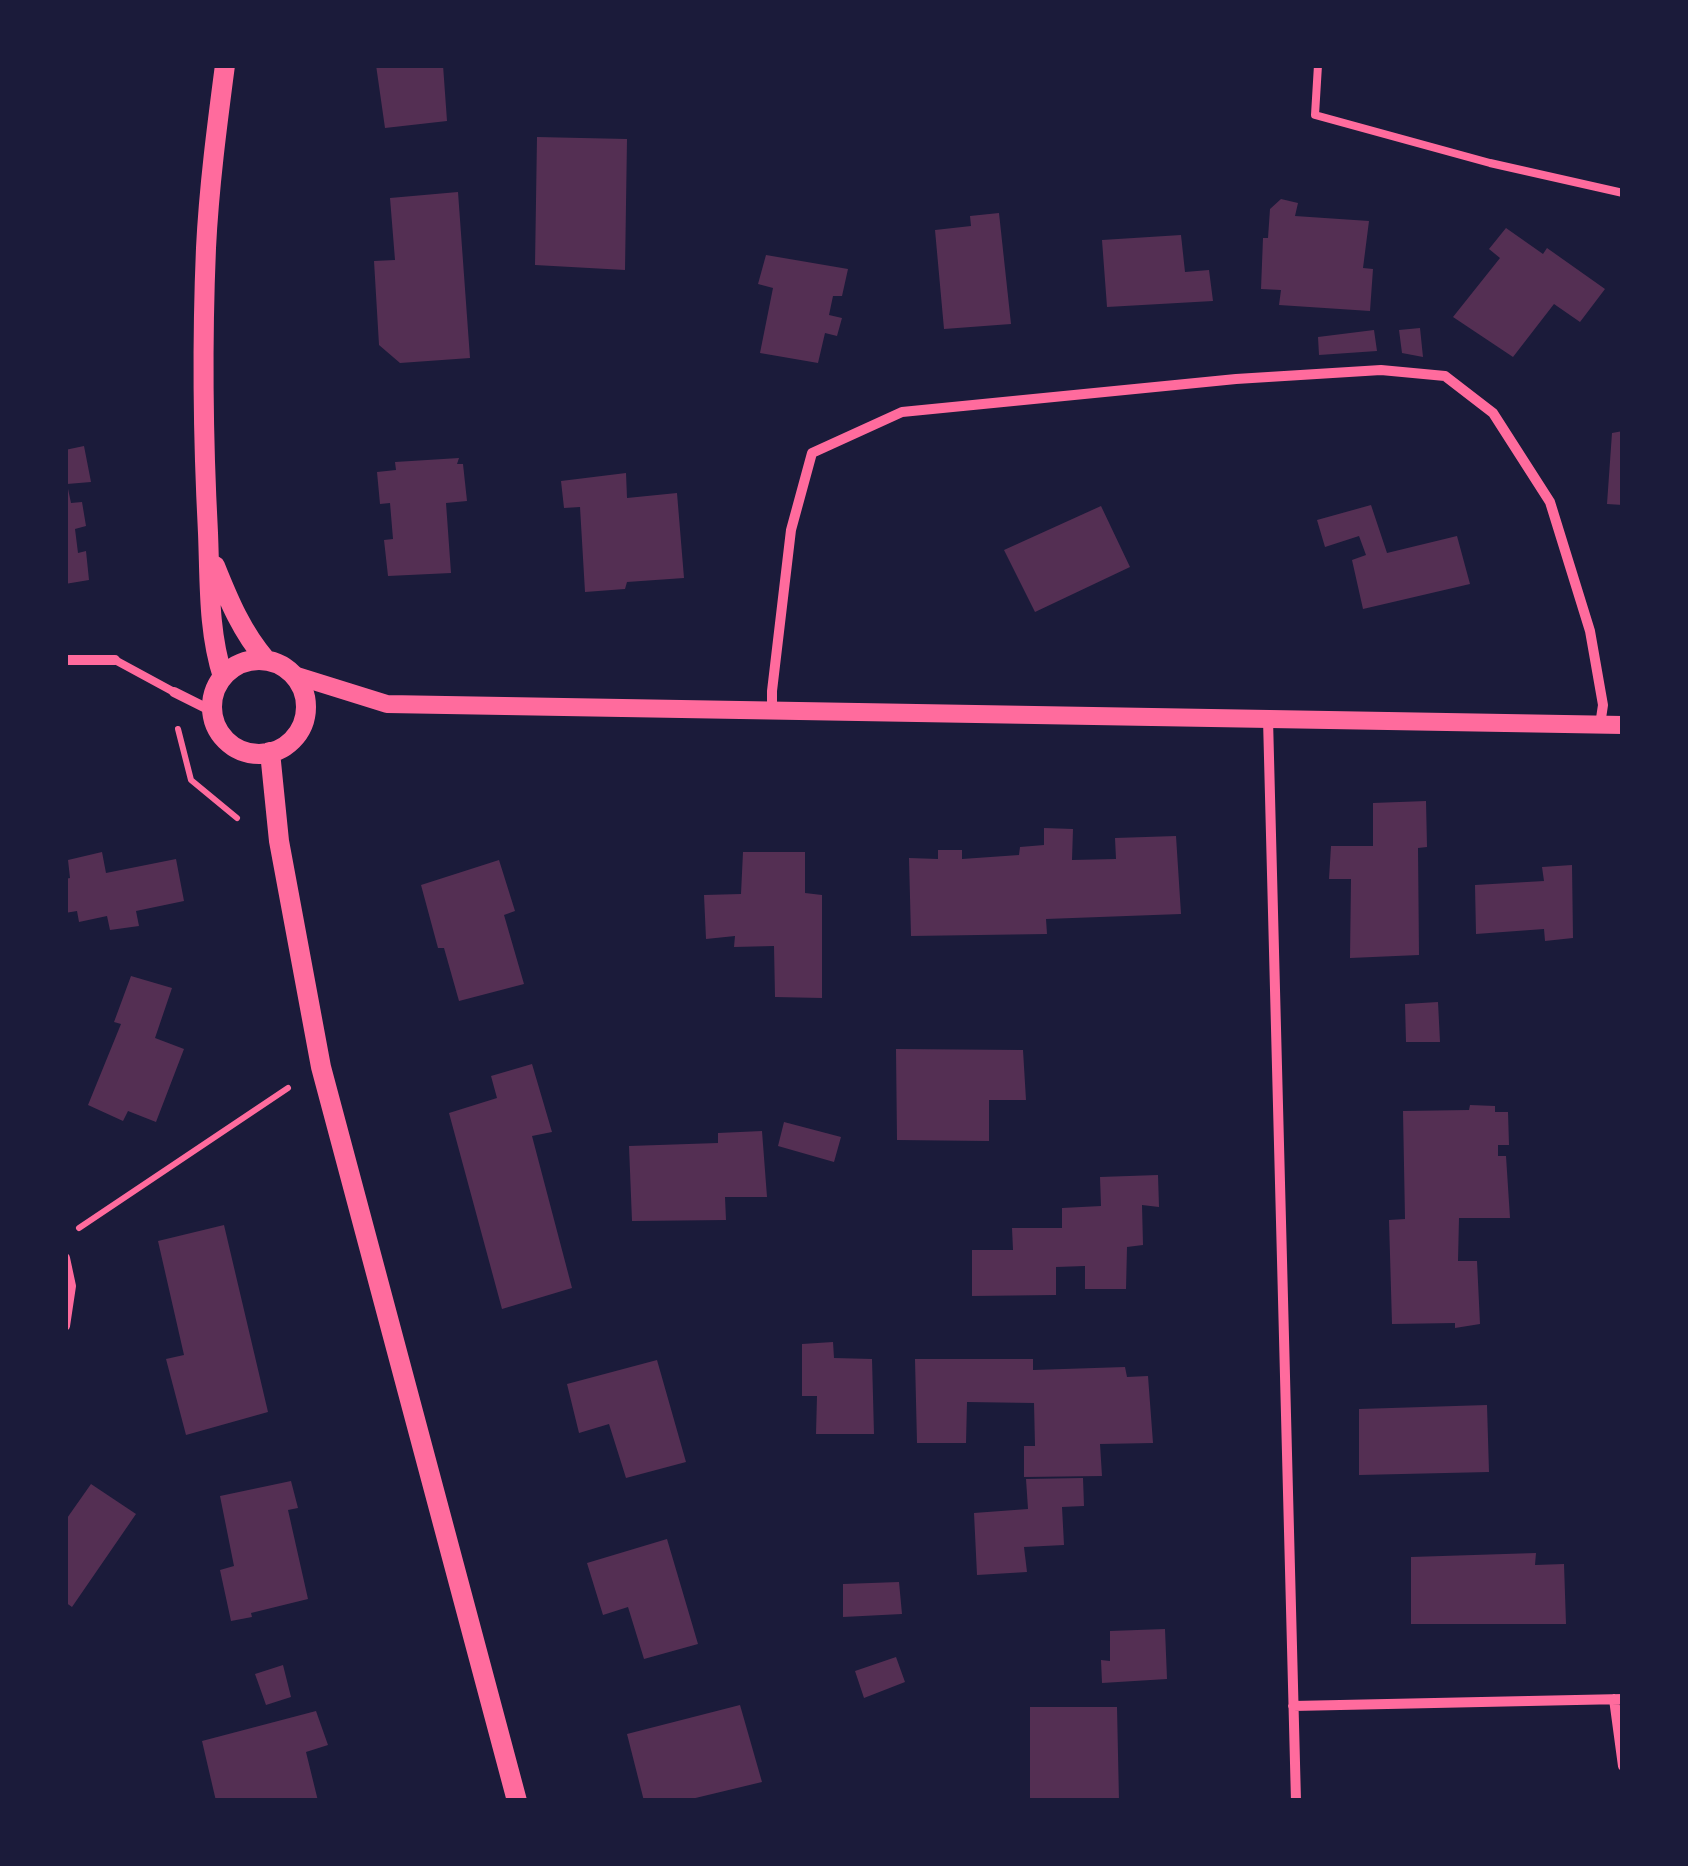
<!DOCTYPE html>
<style>
body{margin:0}
#map{position:relative;width:1688px;height:1866px;overflow:hidden;background:#1b1b3a;font-family:Helvetica,sans-serif}
canvas{display:block}
.frame{position:absolute;inset:0;border:68px solid #1b1b3a;pointer-events:none}
</style>
<div id="map">
<canvas width="1688" height="1866"></canvas>
<div class="frame"></div>
</div>
<script>
const g = document.querySelector('canvas').getContext('2d');
g.lineJoin = 'round';
function fill(path, color) {
  g.fillStyle = color;
  g.fill(path, 'evenodd');
}
function strokePath(path, color, width, dash) {
  g.strokeStyle = color;
  g.lineWidth = width;
  g.lineCap = dash ? 'butt' : 'round';
  g.setLineDash(dash || []);
  g.stroke(path);
}
fill(new Path2D(`
 M376,65H443L447,121L385,128Z
 M537,137L627,139L625,270L535,265Z
 M458,192L470,358L400,363L379,345L374,261L395,260L390,198Z
 M1281,199L1298,203L1295,216L1369,221L1363,268L1373,269L1370,311L1279,305L1281,290L1261,289L1263,238H1268L1270,209Z
 M999,213L1011,324L944,329L935,230L971,226L970,216Z
 M1506,228L1543,254L1547,248L1605,289L1580,322L1554,304L1513,357L1453,317L1500,258L1489,249Z
 M1181,235L1185,272L1209,270L1213,301L1107,307L1102,240Z
 M766,255L848,269L842,296H833L829,315L842,318L837,336L825,333L818,363L760,353L773,288L758,284Z
 M1420,328L1423,357L1402,353L1399,330Z
 M1374,330L1377,351L1319,355L1318,337Z
 M1623,431V505L1607,504L1612,433Z
 M84,446L91,482L67,484L71,503L82,502L86,526L75,529L78,553L86,551L89,580L65,584V450Z
 M459,458L457,464H463L467,501L446,503L451,573L388,576L384,540L393,539L390,503L380,504L377,472L396,470L395,462Z
 M626,473L627,498L677,493L684,578L627,582L625,589L585,592L580,507L564,508L561,481Z
 M1371,505L1387,553L1457,536L1470,584L1363,609L1352,560L1366,555L1359,536L1325,547L1317,520Z
 M1101,506L1130,567L1035,612L1004,550Z
 M1426,801L1427,847L1418,848L1419,955L1350,958L1351,879H1329L1331,846H1373V803Z
 M1044,828L1073,829L1072,860L1116,859L1115,838L1176,836L1181,914L1046,919L1047,934L911,936L909,858L938,859V850H962V859L1019,855L1020,847L1044,845Z
 M102,852L106,873L176,859L184,901L136,911L139,926L110,930L107,916L79,922L77,911L65,913V879L70,878L68,860Z
 M743,852H805V893L822,895V998L775,997L774,946L734,947L735,936L706,939L704,895L741,894Z
 M499,860L515,911L504,915L524,984L459,1001L444,948H438L421,885Z
 M1572,865L1573,938L1545,941L1544,929L1476,934L1475,885L1544,881L1542,867Z
 M131,976L172,988L155,1038L184,1049L156,1122L128,1111L123,1121L88,1105L121,1024L114,1022Z
 M1438,1002L1440,1042H1406L1405,1004Z
 M896,1049L1023,1050L1026,1100H989V1141L897,1140Z
 M532,1064L552,1132L532,1136L572,1288L502,1309L449,1113L497,1098L491,1076Z
 M1470,1105L1495,1106V1112H1508L1509,1145H1498V1156H1506L1510,1218H1459L1458,1261H1477L1480,1324L1455,1328V1323L1392,1324L1389,1220L1405,1219L1403,1111L1469,1110Z
 M784,1122L841,1137L834,1162L778,1146Z
 M762,1131L767,1197H725L726,1220L632,1221L629,1146L718,1143V1133Z
 M1158,1175L1159,1207L1142,1205L1143,1245L1127,1247L1126,1289H1085V1266L1056,1267V1295L972,1296V1250H1013L1012,1228H1062V1208L1101,1206L1100,1177Z
 M224,1225L268,1412L186,1435L166,1359L184,1355L158,1241Z
 M833,1342L834,1358L872,1359L874,1434H816L817,1396H802V1344Z
 M915,1359H1033V1370L1125,1367L1127,1377L1148,1376L1153,1443L1100,1444L1102,1476L1024,1477V1446H1035L1034,1403L967,1402L966,1443H917Z
 M657,1360L686,1462L626,1478L609,1424L579,1433L567,1384Z
 M1487,1405L1489,1472L1359,1475V1409Z
 M1083,1478L1084,1506L1062,1507L1064,1545L1024,1547L1027,1572L977,1575L974,1513L1028,1509L1026,1479Z
 M291,1481L298,1508L288,1510L308,1599L251,1613L252,1617L231,1621L220,1570L234,1566L220,1496Z
 M91,1484L136,1514L72,1607L65,1602V1521Z
 M667,1539L698,1644L644,1659L628,1607L603,1615L587,1563Z
 M1536,1553L1535,1565L1564,1564L1566,1624H1411V1557Z
 M899,1582L902,1614L843,1617V1584Z
 M1165,1629L1167,1679L1102,1683L1101,1660L1110,1661V1631Z
 M896,1657L905,1682L864,1698L855,1671Z
 M283,1665L291,1697L266,1705L255,1674Z
 M740,1705L762,1782L683,1801H644L627,1734Z
 M1030,1707H1117L1119,1801H1030Z
 M316,1711L328,1745L306,1752L318,1801H216L202,1741Z`), '#542f53');
strokePath(new Path2D(`
 M178,729L191,780L237,818
 M79,1228L288,1088`), '#ff6b9d', 6);
strokePath(new Path2D(`
 M1318,65L1315,115L1490,163L1623,193
 M115,660L174,692`), '#ff6b9d', 8);
strokePath(new Path2D(`
 M65,660H115
 M174,692L212,711
 M772,710V691L791,530L812,453L902,412L1236,379L1381,370L1445,376L1493,413L1550,502L1590,631L1603,705L1600,725
 M1268,719L1296,1801
 M65,1258L71,1286L65,1326
 M1614,1699L1623,1766
 M1293,1706L1623,1699`), '#ff6b9d', 10);
strokePath(new Path2D(`
 M294,675L387,704L1623,725`), '#ff6b9d', 18);
strokePath(new Path2D(`
 M215,566C229,601 242,632 266,660
 M212 707a47 47 0 1 1 94 0a47 47 0 1 1-94 0Z
 M223,677C208,631 210,581 208,533C203,438 202,343 206,248C209,187 217,126 225,65
 M270,752L279,841L321,1067L517,1801`), '#ff6b9d', 20);
</script>
